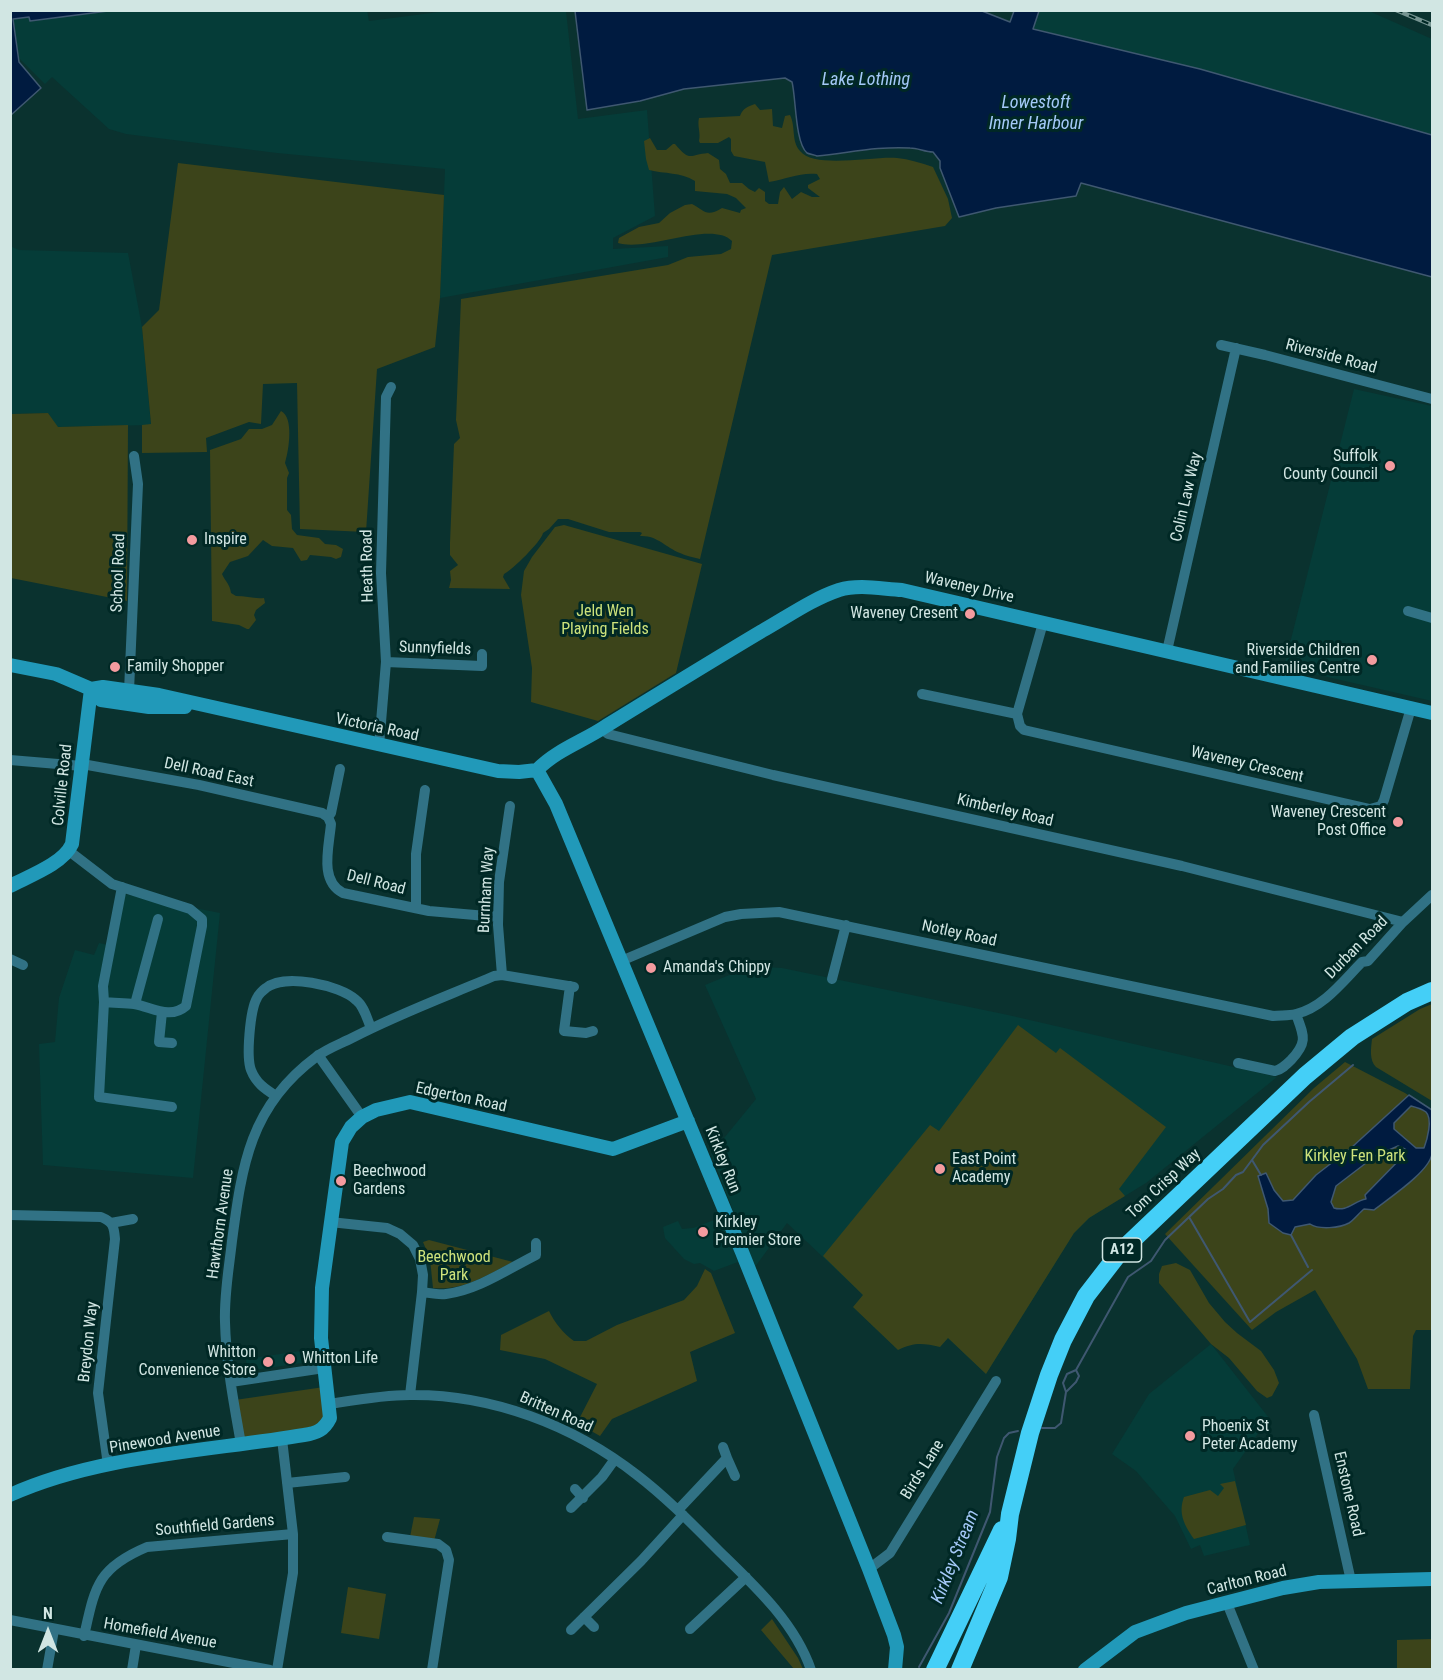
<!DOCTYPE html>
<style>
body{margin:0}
#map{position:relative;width:1443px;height:1680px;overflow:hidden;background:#0a322f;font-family:"Roboto Condensed",sans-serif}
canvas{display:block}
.frame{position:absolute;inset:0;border:12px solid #d1e6e3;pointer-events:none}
.north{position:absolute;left:18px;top:1602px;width:60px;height:60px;-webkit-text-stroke:4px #002825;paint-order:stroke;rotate:0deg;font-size:16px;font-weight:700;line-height:24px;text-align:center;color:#d1e6e3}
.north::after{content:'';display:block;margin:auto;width:21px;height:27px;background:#d1e6e3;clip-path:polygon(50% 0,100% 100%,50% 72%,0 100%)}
</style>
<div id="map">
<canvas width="1443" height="1680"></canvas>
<div class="frame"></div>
<div class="north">N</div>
</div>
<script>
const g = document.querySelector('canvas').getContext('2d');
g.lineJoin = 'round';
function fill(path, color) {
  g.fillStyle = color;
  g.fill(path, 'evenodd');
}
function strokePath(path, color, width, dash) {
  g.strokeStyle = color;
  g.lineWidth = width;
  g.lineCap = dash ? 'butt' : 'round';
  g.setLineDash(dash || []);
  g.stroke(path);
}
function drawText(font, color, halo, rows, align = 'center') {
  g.font = font + ' "Roboto Condensed",sans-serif';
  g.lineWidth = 6;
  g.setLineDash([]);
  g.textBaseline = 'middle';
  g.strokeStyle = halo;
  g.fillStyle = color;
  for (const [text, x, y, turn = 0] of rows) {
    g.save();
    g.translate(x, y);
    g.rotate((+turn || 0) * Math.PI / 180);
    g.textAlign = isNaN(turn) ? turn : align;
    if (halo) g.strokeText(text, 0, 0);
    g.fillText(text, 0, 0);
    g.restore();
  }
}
fill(new Path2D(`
 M82,10H367L369,21L455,10L566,11L578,119L647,110L655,216L613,238V249L668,246V257L440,298L445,169L277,153L126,134L109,129L52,77L45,84L19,58L13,19Z
 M1039,11H1369L1432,39V135L1294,96L1293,97L1032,28Z
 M10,246L19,250L128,253L142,327L151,425L57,427L48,413L11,414Z
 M1354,389L1432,406V701L1284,667Z
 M124,894L220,913L193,1178L43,1165L39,1044L55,1042L59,998L75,950L94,955L99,943L113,946Z
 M764,967L782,968L1008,1015L1277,1077L1146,1183L1089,1218L1074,1233L986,1374L948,1338L940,1347L923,1343L911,1344L898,1350L853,1307L863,1295L787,1223L755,1267L711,1154L756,1099L705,985L739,971Z
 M722,1217L738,1262L714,1271L700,1263L694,1264L684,1259L665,1238L663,1227L678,1221L682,1229L693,1228Z
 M1211,1344L1269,1418L1233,1469L1250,1545L1204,1556L1200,1545L1191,1549L1175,1516L1136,1471L1112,1454L1149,1394Z
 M307,1350L309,1362L247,1371L246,1359Z`), '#053c38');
fill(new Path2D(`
 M755,104L760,110L772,109L773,126L782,128L785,116L790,115C796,127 791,141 800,151C814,169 874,156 897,158C909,159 921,163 933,167L948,199L952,218L945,226L772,255L700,559C693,557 686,556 680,553C665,547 657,535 640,536L642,533L640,532H609L568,519H558L549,529L543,533C541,542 512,570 504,574L503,577L510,589L449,588L451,580L450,571L458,565L450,555V543L454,444L460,438L456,420L461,299L668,265L688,257L721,254L731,249L732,241C711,220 648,252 618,243L619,238L639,227L659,223L670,213L685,205L692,204C704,210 706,218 722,208L740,213L741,210L746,208L736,198L727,194L695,191V181C680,172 665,174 649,170L646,159L644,141L650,138L657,150H666L673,144H675C690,162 689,155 708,153L719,160L720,169L726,174L730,183H742L749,189L755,192L759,188L765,192V201L769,204H778L780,192L784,187L792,199L801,192L812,197H820L808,188V185L820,179L817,174C801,172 786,179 769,182L765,162L734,156L731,151V139L729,137L718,143H700L699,141C701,133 697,126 699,118L740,116C743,108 747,107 755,104Z
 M178,163L444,195L440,298L435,347L377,369L366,532L300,529L297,383L263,384L261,424L249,422L206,438L207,452L142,453V425L151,424L142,327L159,310Z
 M281,411C294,417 289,450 285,463L289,473L287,478V510L291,515L292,529L297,535L319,538L325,544L336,545L343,549L341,557L336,559L331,557L310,555L307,560L301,561L293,548L272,546L263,540L248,556L230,562L222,574C225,581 230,584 231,593L236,596C246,596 254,599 264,598L265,603L256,610L254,615L256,620L249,629H247L239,625L212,621L210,450L241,439L249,429H262L272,425Z
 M48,413L58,427L128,425L127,601L11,578V414Z
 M564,525L702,564L703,560L676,673L598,721L531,702L532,668L521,595L524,571L532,557L555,527Z
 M1432,1004V1101L1376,1067C1369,1060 1371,1048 1372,1039L1420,1009Z
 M1018,1025L1056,1053L1060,1048L1166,1127L1119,1189L1125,1196L1089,1218L1074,1233L986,1374L948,1338L940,1347C923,1343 914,1342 898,1350L853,1307L863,1295L823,1256L930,1125L939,1131Z
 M1345,1062L1405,1093L1432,1111V1330H1416L1413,1336L1410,1389H1368L1357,1359L1315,1290L1276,1312L1252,1330L1165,1234L1314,1088Z
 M429,1240L513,1262C487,1275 463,1291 433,1288L430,1259L423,1242Z
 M1176,1263L1190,1270L1209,1303L1225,1322L1237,1333L1261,1351L1274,1370L1279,1383L1272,1396L1267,1398L1257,1391L1229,1358L1211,1344L1159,1283V1274L1162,1266Z
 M705,1269L711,1273L735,1333L690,1352L697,1381L612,1419L600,1436L577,1423L597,1384L545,1359L500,1350L501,1335L549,1311C555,1323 563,1333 574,1341H586L617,1325L684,1300L697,1286Z
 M324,1387L323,1424L242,1442L235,1400Z
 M1235,1481L1246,1525L1194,1539C1184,1525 1178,1513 1184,1497L1210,1490L1218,1496L1224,1488L1220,1484Z
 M414,1517L440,1519L434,1541L410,1537Z
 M348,1587L386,1594L379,1639L341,1633Z
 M772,1619L798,1658L803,1669H794L761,1630Z
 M1432,1639V1669H1397V1640Z`), '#3c441a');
const water = new Path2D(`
 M11,10L108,11L30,21L29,17L13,19L19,62L41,88L11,115Z
 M982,11L1010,22L1014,11H1039L1033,29L1200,69L1432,135V277L1081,183L1076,196L996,208L959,217L940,168V161L933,152C925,152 918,148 910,148C879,146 848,153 817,156C815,155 809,154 807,153C795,143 796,97 792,82L785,78L684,89L640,101L587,110L575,11Z
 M1409,1095L1432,1110C1433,1124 1435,1140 1432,1154C1429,1172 1389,1198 1374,1210L1364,1209C1359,1213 1354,1220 1349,1223C1340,1228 1319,1230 1310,1224L1295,1227L1291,1235L1283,1233L1269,1223L1268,1209L1258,1176L1266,1173L1274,1190L1283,1201L1293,1200L1316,1175L1351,1148ZM1411,1106C1415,1107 1422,1109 1426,1112C1433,1119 1427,1140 1424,1148H1416L1394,1129V1123ZM1398,1146L1405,1149L1406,1153L1365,1195L1366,1199C1354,1201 1347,1212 1334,1208L1331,1202L1336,1186L1383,1150H1389Z`);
fill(water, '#001b40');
strokePath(water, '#3f5871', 1.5);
strokePath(new Path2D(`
 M1252,1160L1261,1175
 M1189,1217L1250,1322L1312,1270
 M1291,1235L1308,1267
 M1066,1392L1063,1383L1067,1374L1076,1370
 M1042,1428H1055L1061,1423L1066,1392L1076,1382L1079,1376L1076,1370L1128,1277L1151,1261L1165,1240L1208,1199L1223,1189L1236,1175L1243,1172L1263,1145L1309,1102L1353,1065
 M919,1667L949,1613L990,1512L997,1457L1004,1438L1009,1433L1018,1431`), '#3f5871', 2);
strokePath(new Path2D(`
 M1221,345L1265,355L1432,399
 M1408,611L1432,618
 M1043,623L1017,714L1020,726L1024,730L1370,809L1381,806L1384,800L1411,708
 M1167,651L1236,348
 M386,662L482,666V654
 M129,691L138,484L134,456
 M922,694L1017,714
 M602,729L608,734L773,775L1182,866L1403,922
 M379,746L386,662L381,573L386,397L391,387
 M10,760L82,766
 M82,764L199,785L322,813L328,817
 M340,769L331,813L328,817L331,824C329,847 319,881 343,893L429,911L498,917
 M69,851L112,884L190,909L202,919V926L186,1006C170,1020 152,1007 134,1004C124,1003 114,1003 104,1002
 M122,887L103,986L104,1002L99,1097L172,1107
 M416,908V854L425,790
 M10,959L23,965
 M621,961L725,917L741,914L779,912L1273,1016C1280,1015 1289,1016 1296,1014C1324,1007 1343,981 1362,962L1368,961L1403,922L1432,895
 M502,975L498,925L499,882L510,806
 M832,979L846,925
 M570,986L564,1031L586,1033L593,1031
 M135,1004L158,919
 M162,1012L159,1042L172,1043
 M318,1055L362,1117
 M1238,1063L1275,1071C1282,1069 1286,1065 1291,1060C1308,1042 1304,1036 1296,1014
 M276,1096C265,1089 256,1083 251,1070C246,1057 250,1010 257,998C258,995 263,990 266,988C284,973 340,985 356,1000C364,1006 367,1019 371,1028
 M10,1215L101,1217C113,1222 114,1226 115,1239L98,1393L108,1465
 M330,1222L387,1228L400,1234L413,1245L420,1259L423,1275L422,1292L410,1395
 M111,1223L133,1219
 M422,1292C430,1293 438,1295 446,1294C478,1290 508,1269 536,1255V1243
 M231,1382L324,1368
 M329,1404C355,1400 383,1395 410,1395C491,1394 573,1425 637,1475C667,1498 693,1525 720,1552C755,1586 795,1623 811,1670
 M1314,1415L1351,1581
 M241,1444C234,1404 226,1363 225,1322C224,1295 229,1268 232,1241C242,1165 250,1106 316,1057C326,1049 340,1044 352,1038C398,1014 447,996 494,976L502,975L574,987
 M727,1458L735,1476
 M287,1483L345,1477
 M575,1489L583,1498
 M571,1508L602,1477L615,1459
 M678,1510L727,1458L723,1447
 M387,1537L438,1544L446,1550L449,1560L432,1670
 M869,1569L890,1553L996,1381
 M1227,1603L1254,1670
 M584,1617L594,1627
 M10,1620L270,1670
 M690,1629L746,1577
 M571,1630L641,1561L683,1515
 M84,1636C95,1587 97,1568 147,1547L293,1534
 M47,1670L54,1630
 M132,1670L136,1645
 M277,1670L293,1573V1534L282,1439`), '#317285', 10);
strokePath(new Path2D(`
 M10,665L56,674L91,689L101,700L149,707H185
 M91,689L103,687L159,695L498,771L519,772L537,770
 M537,770L556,804L742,1252L869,1569L894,1635L897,1647L895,1670
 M537,770C556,750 584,741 606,726C658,694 710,662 762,631C787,617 812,599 839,590C859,584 882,589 902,590L1432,713
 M10,886C29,876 63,864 72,844L91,689
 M10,1495C98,1455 209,1451 304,1435C317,1433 324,1430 330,1418L321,1338L322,1288L342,1142L351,1127L362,1117L376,1110L410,1102L613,1149L688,1121
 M1085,1670L1135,1632L1186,1613L1283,1588L1319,1582L1432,1579`), '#2199b9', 14);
strokePath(new Path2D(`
 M935,1670L1002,1530
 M960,1670L999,1577L1007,1539L1010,1514L1030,1433L1049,1375L1063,1340L1086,1296L1120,1252L1305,1076L1352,1037L1407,1002L1432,991`), '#44cff7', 18);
const rail = new Path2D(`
 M1396,10L1432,25`);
strokePath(rail, '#769491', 4.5);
strokePath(rail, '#002825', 2, [7]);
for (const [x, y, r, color] of [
 [1390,466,6,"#f49b9f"],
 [192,540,6,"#f49b9f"],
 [970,614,6,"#f49b9f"],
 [1372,660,6,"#f49b9f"],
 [115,667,6,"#f49b9f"],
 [1398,822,6,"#f49b9f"],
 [651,968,6,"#f49b9f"],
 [940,1169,6,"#f49b9f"],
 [341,1181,6,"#f49b9f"],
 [703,1232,6,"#f49b9f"],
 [290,1359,6,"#f49b9f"],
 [268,1362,6,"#f49b9f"],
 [1190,1436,6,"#f49b9f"]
]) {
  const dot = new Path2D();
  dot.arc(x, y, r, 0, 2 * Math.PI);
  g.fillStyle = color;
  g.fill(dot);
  strokePath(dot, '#002825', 2);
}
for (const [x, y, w] of [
 [1122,1250,39]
]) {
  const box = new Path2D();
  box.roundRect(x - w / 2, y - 12, w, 24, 4.5);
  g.fillStyle = '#002825';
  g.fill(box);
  strokePath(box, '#d1e6e3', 1.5);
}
drawText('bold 15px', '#d1e6e3', null, [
 ["A12",1122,1250]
]);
drawText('16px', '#d1e6e3', '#002825', [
 ["Riverside Road",1331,357,15],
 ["Colin Law Way",1187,497,-77],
 ["Heath Road",368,566,-91],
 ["School Road",119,573,-88],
 ["Waveney Drive",969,588,13],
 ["Sunnyfields",435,649,2],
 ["Victoria Road",377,728,12],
 ["Waveney Crescent",1247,765,13],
 ["Dell Road East",209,773,12],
 ["Colville Road",63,785,-84],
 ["Kimberley Road",1005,811,13],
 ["Dell Road",376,883,14],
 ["Burnham Way",487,890,-87],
 ["Notley Road",959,934,12],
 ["Durban Road",1357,948,-45],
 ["Edgerton Road",461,1098,12],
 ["Kirkley Run",722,1160,68],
 ["Tom Crisp Way",1164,1184,-43],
 ["Hawthorn Avenue",221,1224,-82],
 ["Breydon Way",89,1342,-84],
 ["Britten Road",556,1413,24],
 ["Pinewood Avenue",165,1440,-9],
 ["Birds Lane",923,1470,-58],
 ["Enstone Road",1348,1494,77],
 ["Southfield Gardens",215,1526,-5],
 ["Carlton Road",1247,1581,-14],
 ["Homefield Avenue",160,1634,10]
]);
drawText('16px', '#d1e6e3', '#002825', [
 ["Suffolk",1378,457,"right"],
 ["County Council",1378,475,"right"],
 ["Inspire",204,540],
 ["Waveney Cresent",958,614,"right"],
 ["Riverside Children",1360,651,"right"],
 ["and Families Centre",1360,669,"right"],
 ["Family Shopper",127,667],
 ["Waveney Crescent",1386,813,"right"],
 ["Post Office",1386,831,"right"],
 ["Amanda's Chippy",663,968],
 ["East Point",952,1160],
 ["Academy",952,1178],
 ["Beechwood",353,1172],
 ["Gardens",353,1190],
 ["Kirkley",715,1223],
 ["Premier Store",715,1241],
 ["Whitton",256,1353,"right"],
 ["Convenience Store",256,1371,"right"],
 ["Whitton Life",302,1359],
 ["Phoenix St",1202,1427],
 ["Peter Academy",1202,1445]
], 'left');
drawText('16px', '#cde27b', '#002825', [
 ["Jeld Wen",605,612],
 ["Playing Fields",605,630],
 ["Kirkley Fen Park",1355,1157],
 ["Beechwood",454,1258],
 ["Park",454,1276]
]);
drawText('italic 18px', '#a4c9f8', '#002825', [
 ["Lake Lothing",866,80],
 ["Lowestoft",1036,103],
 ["Inner Harbour",1036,124],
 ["Kirkley Stream",956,1557,-68]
]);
</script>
